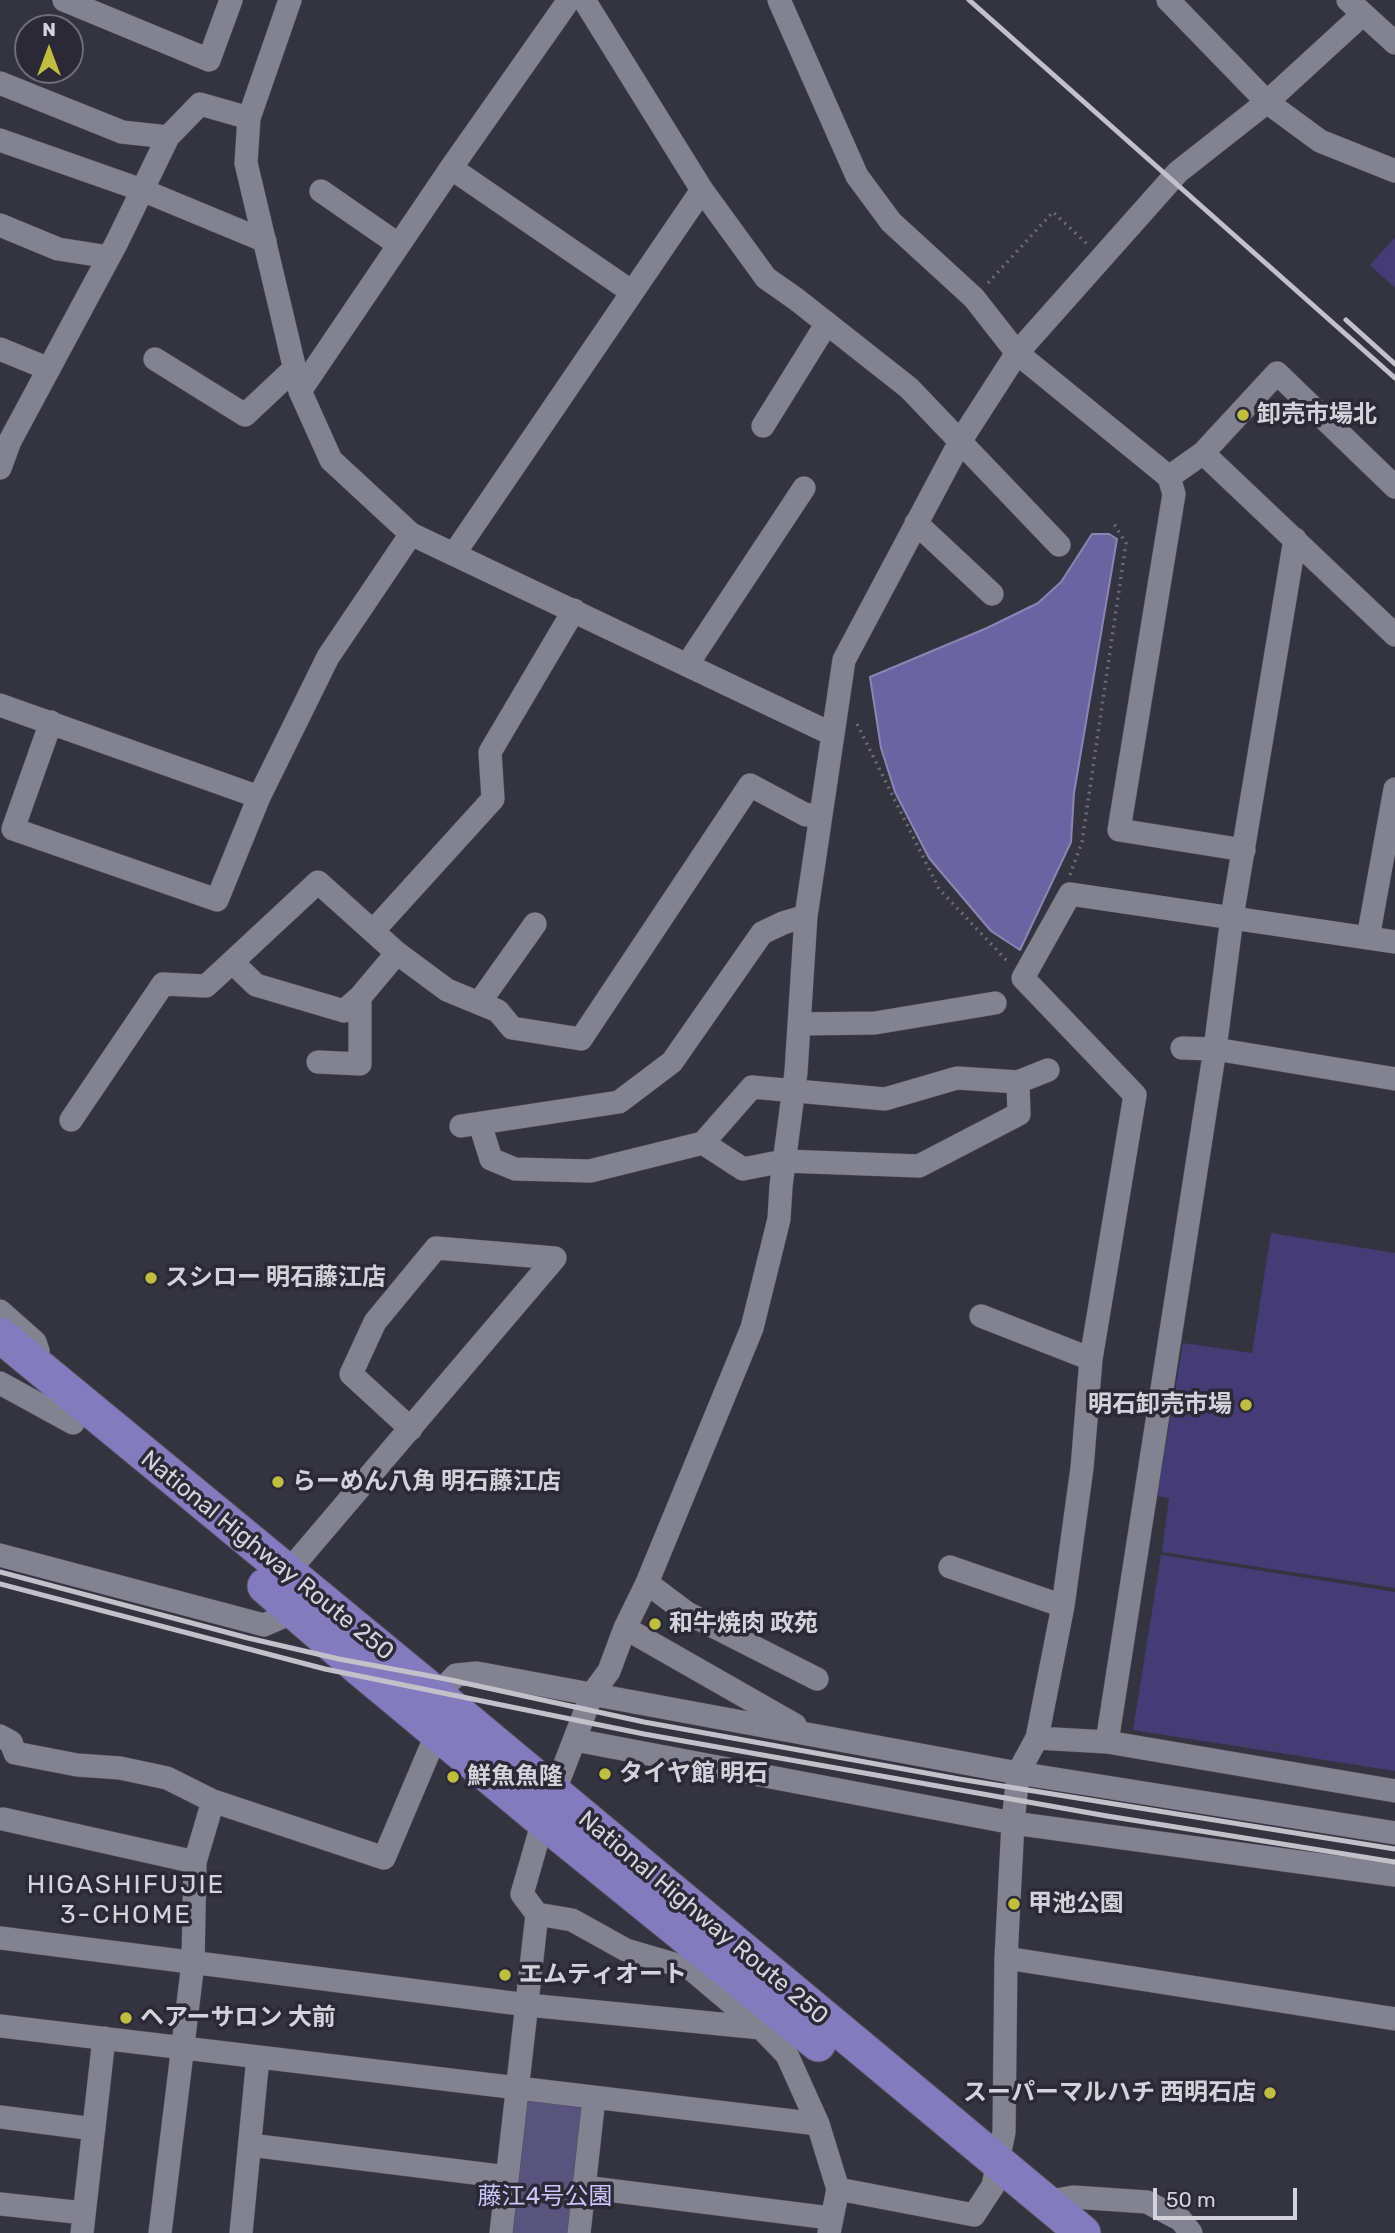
<!DOCTYPE html>
<meta charset="utf-8">
<style>
body{margin:0}
#map{position:relative;width:1395px;height:2233px;overflow:hidden;background:#343340;font-family:Rubik,sans-serif}
canvas{display:block}
.north{position:absolute;left:14px;top:14px;width:70px;height:70px;box-sizing:border-box;background:#2a2935;border:2px solid #6e6d77;border-radius:50%;rotate:0deg;font-size:19px;font-weight:700;line-height:28px;text-align:center;color:#d4d3db}
.north::after{content:'';display:block;margin:auto;width:24px;height:32px;background:#bfbe41;clip-path:polygon(50% 0,100% 100%,50% 72%,0 100%)}
.scale{position:absolute;left:1153px;top:2188px;width:144px;height:32px;box-sizing:border-box;border:4px solid #d4d3db;border-top:0;padding-left:9px;font-size:21px;line-height:24px;white-space:nowrap;color:#d4d3db;-webkit-text-stroke:5px #2a2935;paint-order:stroke}
</style>
<div id="map">
<canvas width="1395" height="2233"></canvas>
<div class="north">N</div>
<div class="scale">50 m</div>
</div>
<script>
const g = document.querySelector('canvas').getContext('2d');
g.lineJoin = 'round';
function fill(path, color) {
  g.fillStyle = color;
  g.fill(path, 'evenodd');
}
function strokePath(path, color, width, dash) {
  g.strokeStyle = color;
  g.lineWidth = width;
  g.lineCap = dash ? 'butt' : 'round';
  g.setLineDash(dash || []);
  g.stroke(path);
}
function drawText(font, color, halo, rows, align = 'center') {
  g.font = font + ' Rubik,"Noto Sans JP",sans-serif';
  g.lineWidth = 7;
  g.setLineDash([]);
  g.textBaseline = 'middle';
  g.strokeStyle = halo;
  g.fillStyle = color;
  for (const [text, x, y, turn = 0] of rows) {
    g.save();
    g.translate(x, y);
    g.rotate((+turn || 0) * Math.PI / 180);
    g.textAlign = isNaN(turn) ? turn : align;
    if (halo) g.strokeText(text, 0, 0);
    g.fillText(text, 0, 0);
    g.restore();
  }
}
fill(new Path2D(`
 M525,2097L586,2104L573,2233H508Z`), '#59547e');
const water = new Path2D(`
 M1092,534H1109L1117,539L1074,793L1071,842L1020,950L991,931L929,858L895,792L881,748L870,677L987,628L1038,603L1061,582Z`);
fill(water, '#6b64a0');
strokePath(water, '#8a85b2', 2);
fill(new Path2D(`
 M1395,237V288L1370,265Z
 M1271,1233L1395,1253V1588L1162,1552L1169,1498L1157,1496L1183,1343L1252,1353Z
 M1161,1555L1395,1592V1771L1133,1730Z`), '#453c75');
const minor = new Path2D(`
 M64,0L209,60L231,0
 M290,0L249,118L246,163L300,391L331,460L411,534L832,734
 M584,0L702,190L766,278L796,299L909,388L1059,545
 M779,0L857,176L891,222L974,298L1017,353L1169,477L1174,494L1119,830L1244,850
 M1168,0L1267,102L1320,141L1395,171
 M1348,0L1395,43
 M0,83L122,132L168,137
 M0,140L142,190L265,241
 M451,168L632,292
 M321,191L399,245
 M0,225L58,249L109,257
 M0,349L49,369
 M155,359L245,415L295,368
 M300,391L451,168L569,0
 M763,426L827,323
 M0,468L10,441L117,242L168,137L200,104L249,118
 M1169,477L1203,453
 M1395,487L1277,373L1203,453L1395,635
 M916,523L992,594
 M454,554L702,190
 M687,665L804,488
 M0,705L259,797L328,657L411,534
 M51,722L13,829L217,900L259,797
 M1395,789L1368,938L1395,942
 M374,930L493,799L490,752L574,610
 M397,953L360,997L344,1011L256,985L232,962L318,882L397,953L447,990L498,1011L512,1028L581,1039L750,785L806,815L821,814
 M479,1003L535,924
 M799,1024L875,1023L995,1003
 M1182,1048L1215,1049L1395,1079
 M318,1062L360,1064V997
 M71,1120L163,984L206,986L232,962
 M480,1124L491,1159L515,1169L590,1171L703,1143L743,1169L784,1161L919,1166L1019,1114L1018,1082
 M461,1126L619,1102L672,1062L762,933L783,923L806,916
 M703,1143L752,1087L885,1099L957,1078L1018,1082L1048,1070
 M0,1311L35,1342L38,1351
 M981,1316L1091,1359
 M0,1383L73,1423
 M0,1555L264,1625L296,1611
 M950,1567L1063,1606
 M287,1573L555,1258L436,1248L375,1322L351,1374L411,1429
 M647,1583L687,1613L817,1679
 M625,1628L795,1725
 M437,1695L456,1675L477,1673L1018,1773L1395,1833
 M0,1736L11,1742L15,1753L77,1765L120,1768L167,1778L213,1801L195,1862
 M1037,1738L1107,1742L1395,1791
 M575,1740L1013,1823L1395,1875
 M1107,1742L1215,1049L1232,917L1295,539
 M213,1801L384,1858L437,1733
 M3,1819L195,1862L193,1963L160,2233
 M537,1914L572,1920L626,1950L691,1969L761,2028L787,2055L818,2124
 M0,1938L528,2005L761,2028
 M1006,1958L1395,2019
 M0,2026L818,2124L838,2189L829,2233
 M0,2117L94,2129
 M250,2145L507,2177
 M584,2187L830,2218
 M838,2189L974,2215L993,2186L1004,2132L1006,1958L1013,1823L1018,1773L1037,1738L1063,1606L1082,1468L1091,1359L1135,1095L1023,978L1070,894L1368,938
 M1046,2202L1073,2197L1147,2202L1181,2220L1191,2233
 M0,2204L84,2213
 M82,2233L104,2038
 M241,2233L258,2057
 M501,2233L537,1914L522,1894L543,1821L592,1694L609,1671L625,1628L647,1583L752,1328L779,1219L781,1186L796,1072L806,916L844,660L961,440L1017,353L1178,172L1267,102L1363,14
 M579,2233L594,2098`);
const highway = new Path2D(`
 M0,1335L437,1695L1083,2233
 M265,1586L358,1667L543,1821L818,2044`);
strokePath(minor, '#504f59', 24);
strokePath(highway, '#504f59', 37);
strokePath(new Path2D(`
 M988,283L1053,212L1087,244
 M857,724L939,889L1009,963
 M1070,875L1082,842L1126,543L1112,521`), '#6c6b76', 3.5, [2, 5]);
strokePath(minor, '#838291', 23);
strokePath(highway, '#837bbe', 35);
strokePath(new Path2D(`
 M969,0L1395,378
 M1346,320L1395,364
 M0,1572L248,1638L339,1659L446,1679L644,1722L959,1779L1395,1849
 M0,1584L325,1669L644,1734L1107,1816L1395,1862`), '#c2c1c9', 5);
for (const [x, y, r, color] of [
 [1243,415,7,"#bfbe41"],
 [151,1278,7,"#bfbe41"],
 [1246,1405,7,"#bfbe41"],
 [278,1482,7,"#bfbe41"],
 [655,1624,7,"#bfbe41"],
 [605,1774,7,"#bfbe41"],
 [453,1777,7,"#bfbe41"],
 [1014,1904,7,"#bfbe41"],
 [505,1975,7,"#bfbe41"],
 [126,2018,7,"#bfbe41"],
 [1270,2093,7,"#bfbe41"]
]) {
  const dot = new Path2D();
  dot.arc(x, y, r, 0, 2 * Math.PI);
  g.fillStyle = color;
  g.fill(dot);
  strokePath(dot, '#2a2935', 2.5);
}
drawText('bold 24px', '#d4d3db', '#2a2935', [
 ["卸売市場北",1257,415],
 ["スシロー 明石藤江店",165,1278],
 ["明石卸売市場",1232,1405,"right"],
 ["らーめん八角 明石藤江店",292,1482],
 ["和牛焼肉 政苑",669,1624],
 ["タイヤ館 明石",619,1774],
 ["鮮魚魚隆",467,1777],
 ["甲池公園",1028,1904],
 ["エムティオート",519,1975],
 ["ヘアーサロン 大前",140,2018],
 ["スーパーマルハチ 西明石店",1256,2093,"right"]
], 'left');
drawText('24px', '#d4d3db', '#2a2935', [
 ["National Highway Route 250",267,1556,39],
 ["National Highway Route 250",703,1918,40]
]);
drawText('24px', '#cac5fa', '#2a2935', [
 ["藤江4号公園",545,2197]
]);
g.letterSpacing = '2px';
drawText('26px', '#d4d3db', '#2a2935', [
 ["HIGASHIFUJIE",126,1885],
 ["3-CHOME",126,1915]
]);
g.letterSpacing = '0px';
</script>
